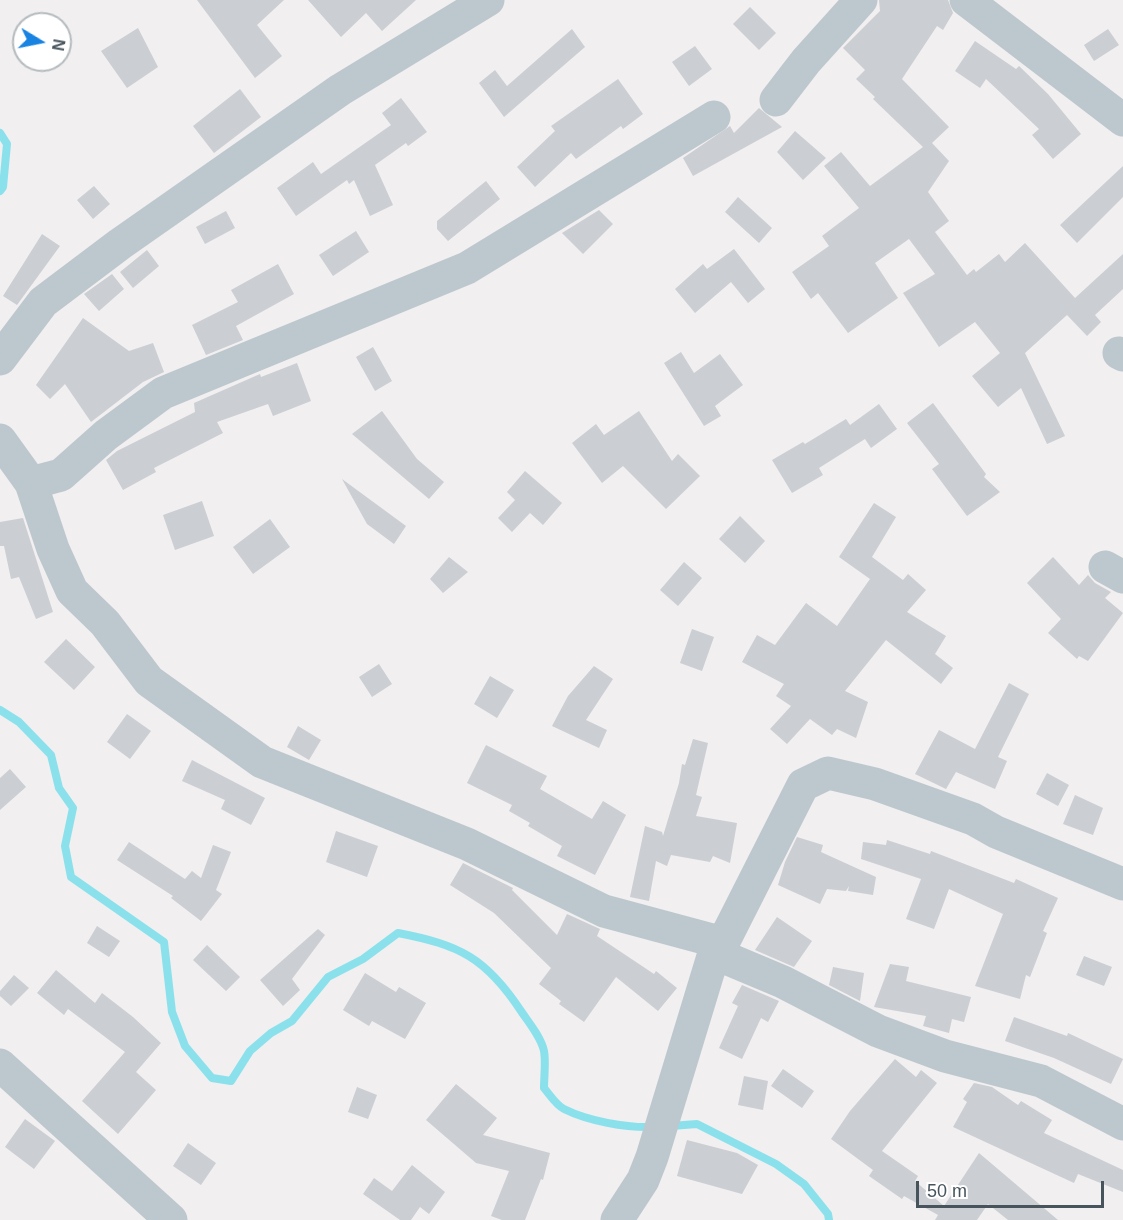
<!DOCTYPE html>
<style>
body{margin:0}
#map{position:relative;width:1123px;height:1220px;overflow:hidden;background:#f1efef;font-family:Helvetica,sans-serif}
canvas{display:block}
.north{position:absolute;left:12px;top:12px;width:60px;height:60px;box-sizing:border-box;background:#fff;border:2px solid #b5bbbe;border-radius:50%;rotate:100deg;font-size:16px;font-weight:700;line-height:24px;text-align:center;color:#47545c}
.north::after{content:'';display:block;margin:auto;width:21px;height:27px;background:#1883e1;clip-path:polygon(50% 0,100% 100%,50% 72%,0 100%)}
.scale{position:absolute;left:916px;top:1181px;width:188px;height:27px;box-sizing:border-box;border:3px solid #47545c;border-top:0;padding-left:8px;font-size:18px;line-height:21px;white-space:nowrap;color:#47545c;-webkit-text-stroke:4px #fff;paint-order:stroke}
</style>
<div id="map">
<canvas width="1123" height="1220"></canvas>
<div class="north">N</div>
<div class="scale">50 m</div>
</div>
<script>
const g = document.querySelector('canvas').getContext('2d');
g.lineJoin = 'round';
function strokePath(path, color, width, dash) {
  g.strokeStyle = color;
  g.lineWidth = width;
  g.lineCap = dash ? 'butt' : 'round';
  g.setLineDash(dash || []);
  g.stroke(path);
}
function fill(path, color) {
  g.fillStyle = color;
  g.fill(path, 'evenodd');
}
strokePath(new Path2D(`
 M0,133L7,144L3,187L0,191
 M0,710L19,722L51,755L59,788L73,808L65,846L71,877L164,942L172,1012L185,1046L212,1078L231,1081L250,1051L271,1033L292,1021L328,977L363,959L398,933C460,945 486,958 521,1011C529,1023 541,1037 544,1051C546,1062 544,1077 544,1088C550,1095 556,1105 564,1109C588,1121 626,1128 653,1127
 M671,1126L697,1124L776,1164L804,1184L828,1214L829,1220`), '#8ae1ec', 8);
fill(new Path2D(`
 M197,0H284L257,25L282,56L255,78Z
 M308,0H416L382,31L366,13L341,37Z
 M879,0H948L953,13L943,30L937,26L902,79L949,127L932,143L949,161L928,192L949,221L935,232L967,275L974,269L976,272L999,254L1005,262L1025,243L1075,298L1123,254V289L1095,315L1101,322L1087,336L1067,315L1025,353L1065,436L1047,444L1021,388L998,407L972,376L1000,353L975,322L939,347L903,293L935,274L909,239L875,263L898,298L848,333L818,293L811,299L792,272L829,246L822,236L859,208L824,166L841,152L870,186L923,147L873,99L875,97L856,79L865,70L843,48L880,11Z
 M750,7L776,33L759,50L733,24Z
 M138,28L158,67L127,88L101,51Z
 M572,29L585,47L504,117L479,83L495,70L507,86Z
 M1108,29L1119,45L1094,61L1084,45Z
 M975,41L1016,69L1019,66L1048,94L1081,134L1053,159L1032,135L1039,129L986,79L980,88L955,71Z
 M695,46L712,69L689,86L672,62Z
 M618,79L643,114L623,129L621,126L576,159L571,153L535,187L517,167L555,131L551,126Z
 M240,89L261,117L214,153L193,126Z
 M401,98L427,132L408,146L406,143L375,165L393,205L370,216L354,180L349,184L347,180L296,216L277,188L313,162L321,174L391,125L382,113Z
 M759,108L782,127L693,176L683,158L730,126L734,133Z
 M795,131L826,158L803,180L777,152Z
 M1123,166V197L1077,243L1060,225Z
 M486,181L500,199L448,241L437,229V221Z
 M94,186L110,204L93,219L77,200Z
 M738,197L772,228L759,243L725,212Z
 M599,210L613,224L583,254L562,233Z
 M226,211L235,228L205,244L196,227Z
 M356,231L369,252L333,276L319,255Z
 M42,234L60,246L17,305L3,296Z
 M734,249L765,289L748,303L731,282L695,313L675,289L703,264L707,269Z
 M147,250L159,266L133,288L120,272Z
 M278,264L294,294L236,326L243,340L206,355L192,325L238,302L231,290Z
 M112,274L124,289L99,311L84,294Z
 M83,318L129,351L153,343L164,372L143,382L91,422L65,384L50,399L36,385Z
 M373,347L392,381L375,391L356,357Z
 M681,352L694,373L720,354L743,385L715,406L721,416L704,426L664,363Z
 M297,363L311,401L273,416L268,404L217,422L223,433L154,468L156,472L123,490L106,460L117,451L195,412L194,403L260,374L261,377Z
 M933,403L986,474L984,477L1000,492L967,516L932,469L939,464L907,423Z
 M879,404L897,429L871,448L865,439L819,468L823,475L792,493L772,460L803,442L805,444L846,419L850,425Z
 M382,411L417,459L444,482L429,499L352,434Z
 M639,411L672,461L678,454L700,476L666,509L623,466L602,483L572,443L596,424L604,435Z
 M525,471L562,503L543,525L530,513L512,532L498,518L515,500L507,492Z
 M342,479L406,526L394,544L367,524Z
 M202,501L214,536L175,550L163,515Z
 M874,503L896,517L872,557L903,580L908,574L926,590L907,612L946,636L935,654L953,668L941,684L886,640L845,691L868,702L856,738L837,729L832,735L810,719L787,744L770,729L791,706L776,696L784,684L742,662L757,635L775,645L806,603L837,626L870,579L839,557Z
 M740,516L765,541L745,563L719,539Z
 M23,518L53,612L36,619L19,577L11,579L4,546H0V522Z
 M270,519L290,547L253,574L233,547Z
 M449,557L468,572L443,593L430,579Z
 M1053,557L1079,585L1088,575L1095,583L1111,592L1105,598L1123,613L1088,661L1079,656L1077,659L1048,633L1061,619L1027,583Z
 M684,562L702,578L678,606L660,590Z
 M692,629L714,637L702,671L680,663Z
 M66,639L95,667L74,690L44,662Z
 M379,664L392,684L372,697L359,677Z
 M594,666L613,679L586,720L607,730L599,748L552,726L568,696Z
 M490,676L514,690L497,718L474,704Z
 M1009,683L1029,694L998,757L1007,761L995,789L956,772L946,789L915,774L939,730L975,749Z
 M127,714L151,731L130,759L107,742Z
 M298,726L321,740L309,760L287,747Z
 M693,739L708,743L696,795L702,797L696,816L737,823L730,863L713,856L710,862L671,855L667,866L656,861L649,901L630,897L645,826L662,832L663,836L679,783L682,764L685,765Z
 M486,745L547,776L540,789L592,819L603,801L626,815L595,875L557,856L562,846L528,826L530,823L509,811L512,805L467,783Z
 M192,760L265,798L251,825L221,809L225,800L182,781Z
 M10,769L26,787L0,810V778Z
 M1047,773L1069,785L1058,806L1036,794Z
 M1075,795L1103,808L1093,835L1063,824Z
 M336,831L378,846L367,877L326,862Z
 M797,837L823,845L821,852L876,877L873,895L848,891L849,886L846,891L827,889L820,904L778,885L785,862Z
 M887,840L930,854L931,851L1014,883L1016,879L1058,898L1043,931L1047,933L1030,977L1026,975L1020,999L975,986L1003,914L949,889L934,929L906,919L921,879L861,859L863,842L886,845Z
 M129,842L185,879L192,871L201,878L213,845L231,852L216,890L222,894L201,921L171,898L173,896L117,860Z
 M463,863L513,888L512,890L557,935L567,914L600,929L597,936L654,974L656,971L677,988L658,1011L616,977L584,1022L559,1004L561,1001L539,984L551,968L494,913L450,885Z
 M777,917L812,941L794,967L755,950Z
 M97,926L120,941L109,957L87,943Z
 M318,929L325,935L292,979L300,990L283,1006L260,980Z
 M207,945L240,977L226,991L193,960Z
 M1084,956L1112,967L1104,986L1076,975Z
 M890,964L909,967L906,981L971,997L964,1022L952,1019L949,1033L923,1026L926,1016L874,1007Z
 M833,967L864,973L860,1001L829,985Z
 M56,970L95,1003L102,993L133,1017L161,1043L136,1072L156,1090L118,1134L82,1101L125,1052L68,1009L64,1015L37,993Z
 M365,973L396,992L399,987L426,1003L405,1039L372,1021L369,1026L343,1010Z
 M14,975L29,988L11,1006L0,996V991Z
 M742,985L779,1001L768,1022L761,1018L742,1059L719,1048L738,1006L732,1003Z
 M1014,1017L1067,1036L1068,1033L1123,1059L1111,1084L1054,1058L1005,1041Z
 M895,1059L916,1077L921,1070L937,1083L882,1151L918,1176L915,1181L944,1206L979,1153L1058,1220H1008L988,1204L977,1220H935L938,1215L904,1196L902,1199L869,1176L873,1170L831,1139L850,1111Z
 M783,1069L814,1091L802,1108L771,1086Z
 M744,1076L768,1081L763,1110L738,1105Z
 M974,1083L992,1087L1018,1105L1021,1101L1052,1120L1044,1133L1123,1170V1192L1078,1174L1074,1183L953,1127L967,1102L963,1099Z
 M456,1084L497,1118L483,1135L550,1153L543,1180L541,1179L525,1220H502L491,1216L509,1171L476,1163L426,1120Z
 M357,1087L377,1095L368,1119L348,1112Z
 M25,1119L55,1141L34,1169L5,1147Z
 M687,1140L737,1153L758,1165L742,1194L677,1176Z
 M188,1143L216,1163L201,1185L173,1166Z
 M412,1165L445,1192L429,1214L420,1207L411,1220H400L363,1194L374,1178L392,1191Z`), '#cbced3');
strokePath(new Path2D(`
 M966,0L1123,120
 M776,100L806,61L861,0
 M1119,353L1123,355
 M0,359L43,302L120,244L340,90L488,0
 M0,440L31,483L53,549L72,591L105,623L149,681L262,762L467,844L604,911L723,943
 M31,483L61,475L106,435L163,393L467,268L714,117
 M1105,567L1123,577
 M714,953L783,982L878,1031L945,1056L1041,1081L1123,1124
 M0,1065L171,1220
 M617,1220L643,1180L652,1157L714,953L723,943L803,785L828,773L875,784L973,819L996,832L1123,884`), '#bdc8ce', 33);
</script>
